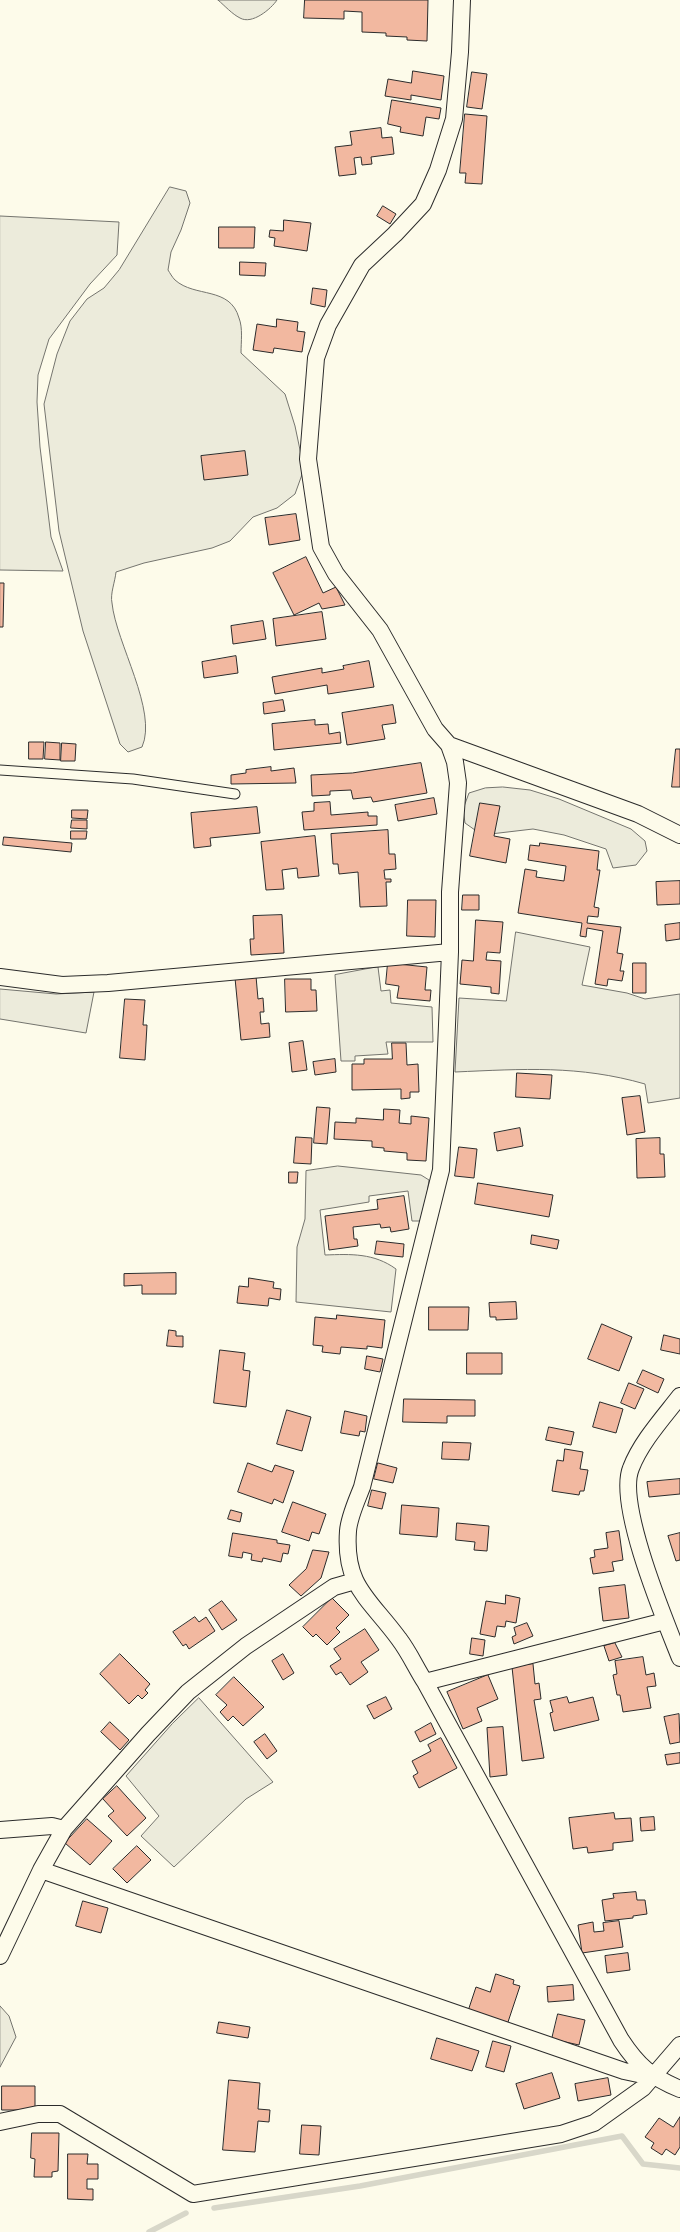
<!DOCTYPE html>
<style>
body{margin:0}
canvas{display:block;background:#fdfbea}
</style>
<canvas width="680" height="2232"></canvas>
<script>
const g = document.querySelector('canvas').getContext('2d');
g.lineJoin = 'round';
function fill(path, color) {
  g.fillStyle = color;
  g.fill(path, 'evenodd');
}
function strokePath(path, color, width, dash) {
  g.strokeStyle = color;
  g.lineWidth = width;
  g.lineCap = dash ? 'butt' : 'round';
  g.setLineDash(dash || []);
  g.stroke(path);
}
const green = new Path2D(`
 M218,0H277C271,9 252,25 240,18C232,14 225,6 218,0Z
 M170,187L186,191L190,203L181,230L171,252L168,270C170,273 172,277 175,280C195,298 230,286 239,318C243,328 241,342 241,353L285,394L295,426L304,469L295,494L277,508L253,517L230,541L212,548L144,563L116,572C115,582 110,594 112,603C116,643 158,711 142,747L128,752L120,744L83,631L59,531L44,404L57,354L70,321L87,299L104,288L119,270Z
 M0,216L119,222L117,255L90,284L49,339L38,375L37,402L40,447L51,537L63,571L0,570Z
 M503,787L530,790L559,799L631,829L645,841L647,851L636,865L613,868L606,849L564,835L533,829L482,835L465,823L463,809L469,793L485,788Z
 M516,932L590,947L582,985L627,993L645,999L680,994V1098L648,1103L645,1084C579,1065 523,1069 455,1072L459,998L506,1001Z
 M378,967L381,991L390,990L391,1003L432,1007L433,1042H386L388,1054L355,1056V1061H341L335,975Z
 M0,989L56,994L94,992L86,1033L0,1019Z
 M338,1166L421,1175L429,1180L423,1221H412L408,1191L369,1196V1202L320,1210L325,1255C351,1254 374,1253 396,1269L391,1312L296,1302L297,1247L305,1219L306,1171Z
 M199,1698L273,1782L246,1799L174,1867L141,1836L159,1816L126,1776L172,1724Z
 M0,2006L9,2016L16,2037L0,2067Z`);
fill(green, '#ecebdb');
strokePath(green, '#74746e', 1);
strokePath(new Path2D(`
 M214,2208L360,2186L622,2136L643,2164L680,2168
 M149,2232L186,2213`), '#d8d7c9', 5.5);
const building = new Path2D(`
 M305,0H428L427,41L407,40V37L386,36V33L362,32V12L344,11V19L304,18Z
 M413,71L444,76L441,100L411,95V100L385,96L388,79L411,83Z
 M472,72L487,74L482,109L467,107Z
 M392,100L441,108L439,119L426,117L423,136L400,132L401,127L388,124Z
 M465,114L487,116L482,184L465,183L466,173H460Z
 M381,128L382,138L392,137L394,154L371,157L372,164L362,165L361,157L354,158L356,174L339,176L335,147L352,145L350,132Z
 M383,206L396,214L390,224L377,216Z
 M284,220L311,223L307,251L274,246L275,238L269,237L270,230L283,231Z
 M219,227H255L254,248H219Z
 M240,262L266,263L265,276L240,275Z
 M313,288L327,290L325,307L311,304Z
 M277,319L298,322L297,331L305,332L302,352L274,348L273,353L253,350L257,324L276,327Z
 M245,451L248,475L204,480L201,456Z
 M296,514L300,540L269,545L265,518Z
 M306,557L323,593L336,587L345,605L322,609L319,603L294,615L273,573Z
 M0,583H4L3,627H0Z
 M322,612L326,639L276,646L273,619Z
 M263,621L266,639L233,644L231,626Z
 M236,656L238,673L204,678L202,662Z
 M369,661L374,687L328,694L327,685L275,694L272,677L322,668V673L344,669L343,666Z
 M283,700L285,711L264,714L263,703Z
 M393,705L396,723L382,725L385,739L347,745L342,713Z
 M315,720V725L328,724L329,734L340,732L341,743L274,750L272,724Z
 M29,742H44L43,759H29Z
 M46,742L60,743V760L45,759Z
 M62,743L76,744L75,761H61Z
 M676,749H680V787H672Z
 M421,763L427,793L373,802L371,797L353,799L351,790L330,791V795L312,796L311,775L352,773Z
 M271,767V771L294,768L296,783L231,784V775L246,773V770Z
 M434,798L437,814L398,821L395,805Z
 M330,802L331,815L368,812V816H377V825L304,830L302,812L314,811V803Z
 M480,803L500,806L494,836L510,839L506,863L470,856Z
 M257,807L260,833L210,838L211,846L194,848L191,813Z
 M72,810H88L87,819L72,818Z
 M72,820H87V829L71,828Z
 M388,830L389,854H395L396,869L384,870L385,879H391V882H386L387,906L360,907L358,872L339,874L338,864H333L331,834Z
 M71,831H87L86,839H71Z
 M315,836L319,876L298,878L297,868L282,870L284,889L266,890L261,842Z
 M4,837L72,843L71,852L3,845Z
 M540,843L599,851L597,870H600L594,907L599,908L598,917L588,916L587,923L621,927L617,953L623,954L620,971H624L622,981L608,979L607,986L595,984L603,931L587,928L586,937L580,936L582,923L518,913L525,869L537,871L536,877L564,881L566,866L528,860L530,845L539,846Z
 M680,881V904L657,905L656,882Z
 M463,895H479V910H462Z
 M408,900H436L435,937L407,936Z
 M282,915L284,953L251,955L250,939H254L253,916Z
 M476,920L503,922L500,953L487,952L486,960L501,961L499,994L491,993V987L460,984L462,960L473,961Z
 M680,923V939L666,941L665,925Z
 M388,963L427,967L425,990H431L430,1001L397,998L399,986L386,984Z
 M633,963H646V993H633Z
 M256,976L258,999L263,998L264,1012H260L261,1024L269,1023L270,1037L241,1040L235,978Z
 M285,979H311V990H316L317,1011L286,1012Z
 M125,999L145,1000L143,1025H147L145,1060L120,1058Z
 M303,1041L307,1070L292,1072L289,1043Z
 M392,1043H406L407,1065L418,1064L419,1092H410V1098L401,1099V1089L352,1090V1064H364V1059H392Z
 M335,1059L336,1072L315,1075L313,1062Z
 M517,1073L552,1075L550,1099L516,1097Z
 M640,1096L645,1132L627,1135L622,1098Z
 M317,1107L330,1108L327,1144L314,1143Z
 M384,1109L400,1110L399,1123L411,1124V1116L429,1118L426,1161L407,1160V1153L384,1151V1148L372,1147V1141L334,1139L335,1122L356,1123V1118L383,1120Z
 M520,1128L523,1146L497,1151L494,1133Z
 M296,1137L312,1138L311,1164L294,1163Z
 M660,1138V1154H664L665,1177L637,1178L636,1139Z
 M459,1147L477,1149L474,1178L455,1176Z
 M289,1172H298L297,1183H289Z
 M478,1183L553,1195L549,1217L475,1204Z
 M404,1196L409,1229L391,1232L390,1227L381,1228L380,1224L353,1227L354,1239H357L358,1246L329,1250L325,1216L378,1209L377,1200Z
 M532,1235L559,1240L557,1249L531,1244Z
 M377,1241L404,1244L403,1257L375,1254Z
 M176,1273V1294H142V1285L124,1286V1274Z
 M249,1278L274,1282L273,1288L281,1289L280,1300L269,1298L268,1306L237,1303L239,1286L248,1287Z
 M516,1302L517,1319L496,1320V1317H490L489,1303Z
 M429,1307H469L468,1330H429Z
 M337,1315L385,1320L382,1348L367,1346V1349L341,1347L340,1354L322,1352L323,1346L313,1345L315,1317L336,1319Z
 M602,1324L632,1337L619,1371L588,1359Z
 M169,1330L176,1331V1336H183V1347L167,1346Z
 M664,1335L680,1339V1354L661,1350Z
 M220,1350L245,1353L243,1370L250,1371L246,1407L214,1403Z
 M467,1353H502V1374H467Z
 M367,1356L383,1359L380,1372L365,1369Z
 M643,1370L664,1379L658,1393L637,1383Z
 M629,1383L644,1389L635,1409L621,1403Z
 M404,1399L475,1400V1416H447V1423L403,1422Z
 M600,1402L623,1409L616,1433L593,1427Z
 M287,1410L311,1417L302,1451L277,1444Z
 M345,1411L367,1416L365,1432L360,1431L359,1436L341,1433Z
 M549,1427L574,1432L571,1445L546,1440Z
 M443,1442L471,1443L469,1460L442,1459Z
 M565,1449L583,1452L580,1469L588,1470L584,1491H580L579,1495L552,1491L557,1460L563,1461Z
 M248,1463L272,1472L275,1465L294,1471L283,1503L274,1499L272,1504L238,1492Z
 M378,1463L397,1468L393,1483L374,1479Z
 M680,1479V1494L649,1497L647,1482Z
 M372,1490L386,1493L382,1509L368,1506Z
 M293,1502L326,1514L319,1534L312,1532L309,1541L282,1532Z
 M402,1505L439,1508L437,1537L400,1534Z
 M231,1510L242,1513L240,1522L228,1519Z
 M457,1523L489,1526L487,1551L474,1550L475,1542L456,1540Z
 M619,1531L623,1560L612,1562L614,1571L593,1574L590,1558L595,1557L594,1550L608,1548L606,1533Z
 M233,1533L277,1540V1543L290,1545L288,1554L283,1553L281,1562L263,1558L262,1562L251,1560L252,1554L243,1552L242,1558L229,1556Z
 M680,1533V1560L676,1561L668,1536Z
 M313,1550L329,1552L321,1578L301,1596L289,1585L306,1569Z
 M625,1585L629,1618L603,1621L599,1588Z
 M506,1595L520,1598L516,1623L506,1621L505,1627L497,1626L495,1637L480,1634L486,1601L505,1604Z
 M332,1598L349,1615L336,1628L340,1632L327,1645L316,1634L313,1637L303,1627Z
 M222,1601L237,1620L222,1630L209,1610Z
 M195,1617L199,1622L206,1617L215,1631L189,1649L186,1644L183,1646L173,1632Z
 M527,1623L533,1636L514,1644L512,1637L516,1635L514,1628Z
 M365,1629L379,1650L361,1662L368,1672L350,1685L341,1672L336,1675L330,1666L341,1659L334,1649Z
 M472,1638L485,1640L483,1656L470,1654Z
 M615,1643L622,1657L609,1661L604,1646Z
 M120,1654L150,1684L145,1690L148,1693L142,1699L138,1695L129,1704L100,1674Z
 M283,1654L294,1673L283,1680L272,1661Z
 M643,1657L646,1675L654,1673L656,1686L647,1687L651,1708L623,1712L620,1695H617L613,1675L617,1674L615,1661Z
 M533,1664L535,1684L539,1683L541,1699L534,1700L544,1758L522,1761L512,1667Z
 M488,1675L498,1699L477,1708L482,1721L463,1729L447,1692Z
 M234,1677L264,1707L243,1726L233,1716L228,1721L220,1712L227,1705L216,1695Z
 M386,1697L392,1709L374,1719L367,1706Z
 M567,1697L569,1703L593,1697L599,1720L554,1731L550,1713L553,1712L550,1701Z
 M679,1714L680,1742L670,1744L664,1717Z
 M110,1722L129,1740L120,1750L101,1732Z
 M431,1723L436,1734L420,1742L415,1732Z
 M503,1727L507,1775L490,1777L487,1728Z
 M265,1734L277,1751L267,1759L254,1742Z
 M441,1738L457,1768L419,1788L413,1776L418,1773L412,1761L431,1751L428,1745Z
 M680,1753V1763L667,1765L665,1755Z
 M117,1786L146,1818L127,1836L108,1816L114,1811L103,1799Z
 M614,1813L615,1819L631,1818L633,1841L613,1843V1850L588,1853L587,1847L573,1849L569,1818Z
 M654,1817L655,1830L641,1831L640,1818Z
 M87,1819L112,1841L90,1865L65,1843Z
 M137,1846L151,1860L127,1883L113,1869Z
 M636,1892L637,1900H645L647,1914L633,1916V1918L605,1921L602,1900L614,1898L613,1894Z
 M83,1901L108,1908L101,1933L76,1926Z
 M619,1921L623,1947L582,1953L578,1925L593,1922L594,1932L604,1931L603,1923Z
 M628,1953L630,1970L607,1973L605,1956Z
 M496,1974L514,1980L513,1984L520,1986L507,2025L468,2011L476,1987L490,1992Z
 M573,1985L574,2000L548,2002L547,1987Z
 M558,2014L585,2020L579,2045L552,2039Z
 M219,2022L250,2027L248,2038L217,2033Z
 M437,2038L479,2051L472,2071L431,2059Z
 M493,2041L511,2046L504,2072L486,2067Z
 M552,2073L560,2098L524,2109L516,2084Z
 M608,2078L611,2095L578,2101L575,2084Z
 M229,2080L260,2083L258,2109L270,2110L269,2122L258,2121L255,2152L223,2150Z
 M2,2086H35V2110H2Z
 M680,2117V2147L675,2155L666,2149L662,2155L651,2148L654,2143L645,2137L659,2118L673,2127Z
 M302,2125L321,2126L319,2155L300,2154Z
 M32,2133H59L58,2171L52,2172V2177H34L35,2159L31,2158Z
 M68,2154H88L87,2164H98V2179H87V2189H93V2200L68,2199Z`);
fill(building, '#f2b8a0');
strokePath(building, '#2b2b2b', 1);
const lane = new Path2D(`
 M0,770L133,779L235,794`);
const street = new Path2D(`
 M462,0L460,52L454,119L438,170L423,204L395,234L362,265L328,325L316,358L308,459L321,547L336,574L380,630L435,729L449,745L455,762L458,783L450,892V952L441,1170L362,1487C357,1500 349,1517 348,1531C344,1587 370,1599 399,1639C409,1652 416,1668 425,1682L621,2040C638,2066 651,2077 680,2089
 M449,745L638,814L680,835
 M0,977L62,985L108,983L450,952
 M680,1396C663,1418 641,1442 631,1468C616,1504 665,1620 680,1658
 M425,1682L665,1621
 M0,1830L52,1826L64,1829
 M41,1870L624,2071L652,2077
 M0,1956L41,1870L64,1829L148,1734L188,1692L246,1646L334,1587L355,1581
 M0,2122L38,2114H60L193,2194L561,2134L594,2123L643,2088L680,2045`);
strokePath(lane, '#2b2b2b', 11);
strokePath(street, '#2b2b2b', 18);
strokePath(lane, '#fdfbea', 9);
strokePath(street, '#fdfbea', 16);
</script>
